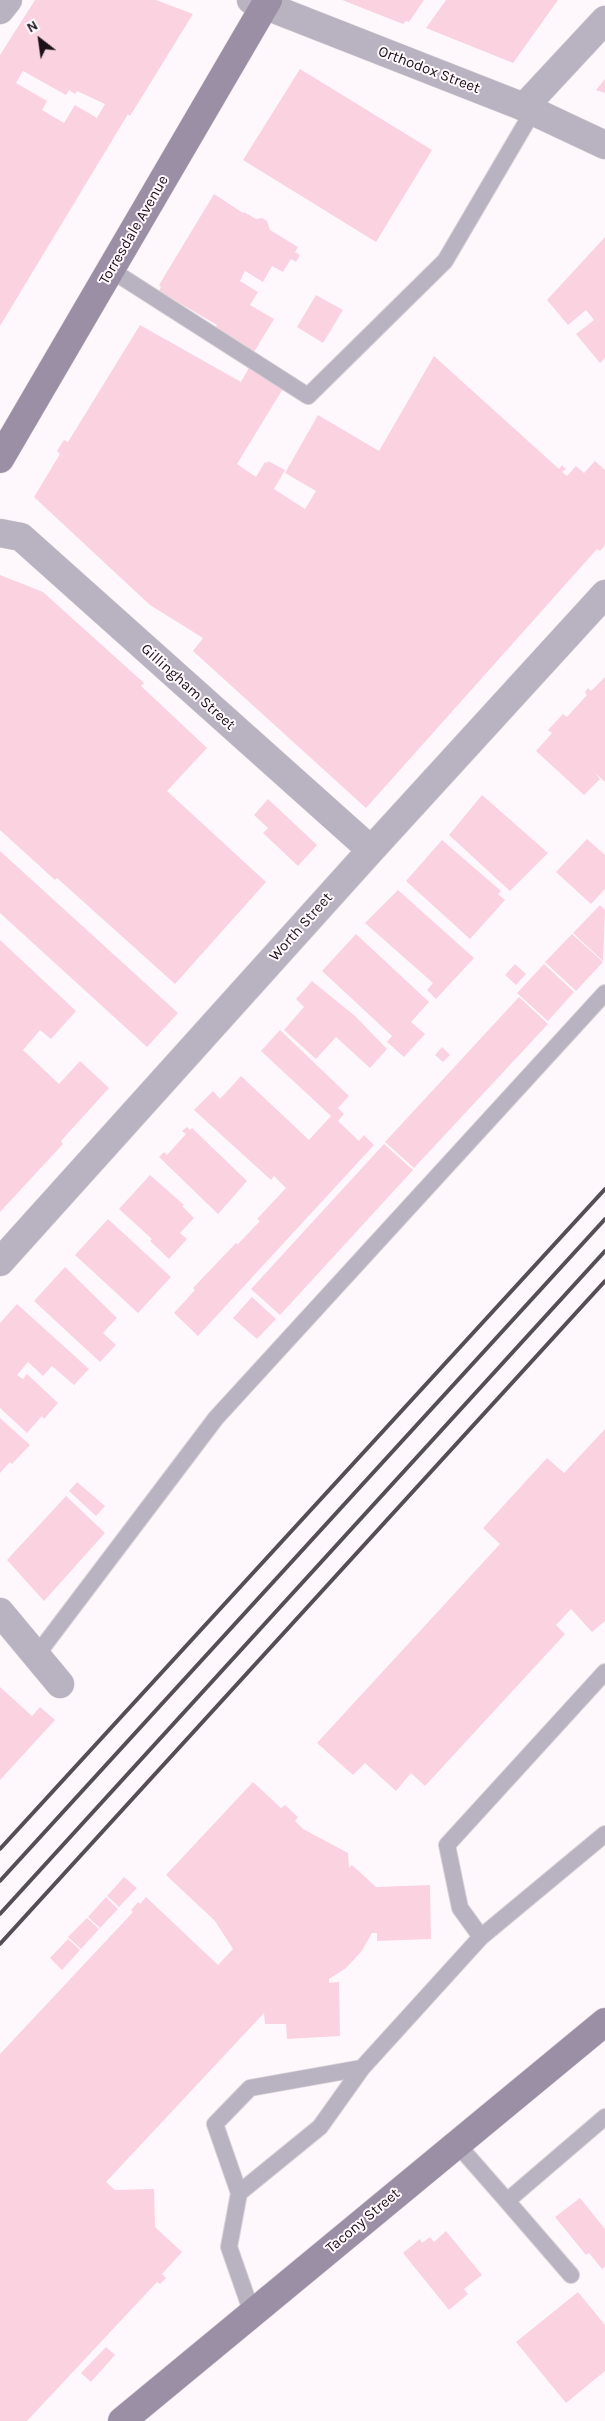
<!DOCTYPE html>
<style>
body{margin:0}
#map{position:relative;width:605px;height:2421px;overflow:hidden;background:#fef8fd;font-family:Karla,sans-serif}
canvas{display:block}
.north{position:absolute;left:15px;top:15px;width:50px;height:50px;-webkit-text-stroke:4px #fef8fd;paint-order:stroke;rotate:330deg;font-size:14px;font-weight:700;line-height:20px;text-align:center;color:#1c111a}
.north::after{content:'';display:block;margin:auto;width:18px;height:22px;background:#1c111a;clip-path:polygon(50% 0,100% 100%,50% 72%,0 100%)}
</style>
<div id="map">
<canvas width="605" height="2421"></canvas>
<div class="north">N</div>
</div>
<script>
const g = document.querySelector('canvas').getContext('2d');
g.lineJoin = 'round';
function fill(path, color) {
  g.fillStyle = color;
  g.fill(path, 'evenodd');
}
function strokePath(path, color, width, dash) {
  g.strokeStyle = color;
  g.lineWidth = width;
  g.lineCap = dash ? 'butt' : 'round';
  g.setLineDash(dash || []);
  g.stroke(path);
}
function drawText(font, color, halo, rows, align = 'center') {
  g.font = font + ' Karla,sans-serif';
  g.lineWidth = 4;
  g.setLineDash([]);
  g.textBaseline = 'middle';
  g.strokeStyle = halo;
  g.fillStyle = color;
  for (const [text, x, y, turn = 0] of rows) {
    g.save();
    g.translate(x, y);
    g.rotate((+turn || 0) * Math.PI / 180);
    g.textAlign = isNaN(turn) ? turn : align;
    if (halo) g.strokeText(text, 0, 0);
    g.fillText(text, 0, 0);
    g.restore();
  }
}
fill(new Path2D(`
 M35,0H156L193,14L130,116L128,114L0,326V55ZM23,71L66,95L69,90L75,94L77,91L105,104L97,118L75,105L64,123L42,110L47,101L16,83Z
 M342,0H424L409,22L406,21L403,24Z
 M446,0H558L513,63L426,28Z
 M300,69L432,150L376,242L243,160Z
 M605,79V93L596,90Z
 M214,194L243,213L244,212L256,219L262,218L267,221L270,230L298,247L295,252L300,255L296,262L291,259L283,272L272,266L263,282L245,271L240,281L258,292L250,305L274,319L254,352L215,328L217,325L159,291L161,287L159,285Z
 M605,237V358L600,363L576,334L594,320L586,310L568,325L547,300Z
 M316,295L343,310L323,343L297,327Z
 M140,325L241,382L250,366L284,387L237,464L256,477L265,462L267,463L268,461L285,470L274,489L305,509L316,491L285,473L318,415L379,451L434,356L559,469L562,465L566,469L562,472L567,476L576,466L584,473L595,461L605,470V545L600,551L597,549L366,808L193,651L203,638L150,605L34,497L60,454L57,451L64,440L68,442Z
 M0,575L43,592L144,683L141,686L207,748L167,791L266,882L175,984L57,878L55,880L0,830Z
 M605,677V782L594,772L600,779L584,795L536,751L552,733L548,730L563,714L567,717L587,695L585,692L588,688L591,691Z
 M482,795L548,853L510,891L449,835Z
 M268,799L317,845L298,866L263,833L268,828L254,815Z
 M587,839L605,855V889L591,904L556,872Z
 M442,840L501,891L498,894L505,900L470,939L406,881Z
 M0,851L178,1013L147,1047L0,913Z
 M398,890L474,958L436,999L427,990L433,983L365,923Z
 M600,905L605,910L603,961L573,933Z
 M356,934L429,1002L411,1022L425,1034L404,1057L387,1042L392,1036L322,971Z
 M572,934L603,962L576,991L545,962Z
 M0,940L76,1011L51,1039L40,1030L23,1050L59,1084L80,1061L109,1088L61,1141L63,1144L0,1212Z
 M515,964L526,974L516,985L505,975Z
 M544,964L574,992L548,1021L517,993Z
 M312,981L355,1016L387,1049L370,1068L336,1037L316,1059L284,1030L304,1007L296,999Z
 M519,997L548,1024L414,1168L385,1142Z
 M280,1030L349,1096L338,1108L344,1114L338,1121L359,1141L364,1135L374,1145L198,1336L174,1313L195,1290L193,1288L236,1243L238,1244L260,1221L257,1219L286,1188L274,1176L271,1180L194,1110L213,1091L220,1099L241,1076L309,1140L331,1116L261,1051Z
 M442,1047L450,1055L443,1062L435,1055Z
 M187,1127L190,1130L192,1128L247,1181L218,1214L159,1157L164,1152L167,1155L186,1134L182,1131Z
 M384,1144L413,1170L280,1315L251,1289Z
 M150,1175L184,1205L182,1206L194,1218L180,1233L187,1239L169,1259L150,1241L152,1239L119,1209Z
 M108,1219L171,1277L138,1313L75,1255Z
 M65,1267L117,1318L103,1333L116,1345L100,1362L34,1301Z
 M252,1297L276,1319L257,1339L233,1318Z
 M17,1304L89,1369L74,1385L52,1366L43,1376L28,1362L17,1375L23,1379L27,1374L58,1403L44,1419L42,1416L27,1433L0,1408V1323Z
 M0,1418L30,1445L12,1464L10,1462L0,1473Z
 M605,1429V1621L592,1632L571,1609L556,1625L565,1634L425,1786L411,1773L396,1791L365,1763L353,1775L317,1743L500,1544L483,1528L547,1458L564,1473Z
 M77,1482L105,1506L96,1516L69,1491Z
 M66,1496L105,1533L44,1601L7,1560Z
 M0,1687L32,1716L40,1707L55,1720L0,1780Z
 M253,1782L281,1808L285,1805L298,1817L295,1821L303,1829L348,1853L349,1868L352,1865L376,1887L430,1885L431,1939L377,1941V1933H372L361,1952L346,1968L329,1979V1983L339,1982L340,2036L287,2039L286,2024H265L264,2013L106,2182L115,2190L154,2189L155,2227L182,2252L162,2274L166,2278L160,2284L157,2282L27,2421H0V2054L133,1912L131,1910L138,1902L140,1904L146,1897L218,1965L233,1949L215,1921L166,1875Z
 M124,1877L137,1888L119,1907L107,1896Z
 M106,1897L118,1909L100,1928L88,1917Z
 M87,1918L99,1929L81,1949L68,1937Z
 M68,1939L80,1950L62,1970L50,1958Z
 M580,2198L605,2229V2267L602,2269L589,2253L586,2255L555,2217Z
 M446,2231L482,2275L464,2289L468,2294L449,2310L403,2253L420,2239L422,2243L430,2237L434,2242Z
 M578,2292L605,2325V2371L566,2403L516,2342Z
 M106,2347L115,2355L91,2382L81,2373Z`), '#fbd2df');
const service = new Path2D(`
 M111,270L308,396L445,261L533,111
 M36,1656L216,1418L605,993
 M481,1937L605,1834
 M457,2144L507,2201L605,2117
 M239,2193L320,2127L362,2068
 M507,2201L571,2275
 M252,2313L229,2247L239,2193L215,2124L250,2088L362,2068L481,1937L460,1908L447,1845L605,1672`);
const minor = new Path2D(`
 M0,10L8,0
 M524,107L605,20
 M0,533L21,537L371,850
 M0,1262L371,850L605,594
 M0,1612L60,1684`);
const tertiary = new Path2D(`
 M251,0L524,107L605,145`);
const secondary = new Path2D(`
 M0,459L268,0
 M122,2421L605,2022`);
strokePath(service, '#dad3d9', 18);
strokePath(minor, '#dad3d9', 29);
strokePath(tertiary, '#dad3d9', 29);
strokePath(secondary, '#dad3d9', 29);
strokePath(service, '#b9b2c0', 16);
strokePath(minor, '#b9b2c0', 28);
strokePath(tertiary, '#b9b2c0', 28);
strokePath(secondary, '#9a8fa4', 28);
strokePath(new Path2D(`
 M0,1849L605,1189
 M0,1881L605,1219
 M0,1914L605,1251
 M0,1944L605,1281`), '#574d55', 4);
drawText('15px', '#1c111a', '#fef8fd', [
 ["Orthodox Street",429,70,21],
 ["Torresdale Avenue",134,230,-60],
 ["Gillingham Street",188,687,42],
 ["Worth Street",301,927,-48],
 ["Tacony Street",363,2221,-40]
]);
</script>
